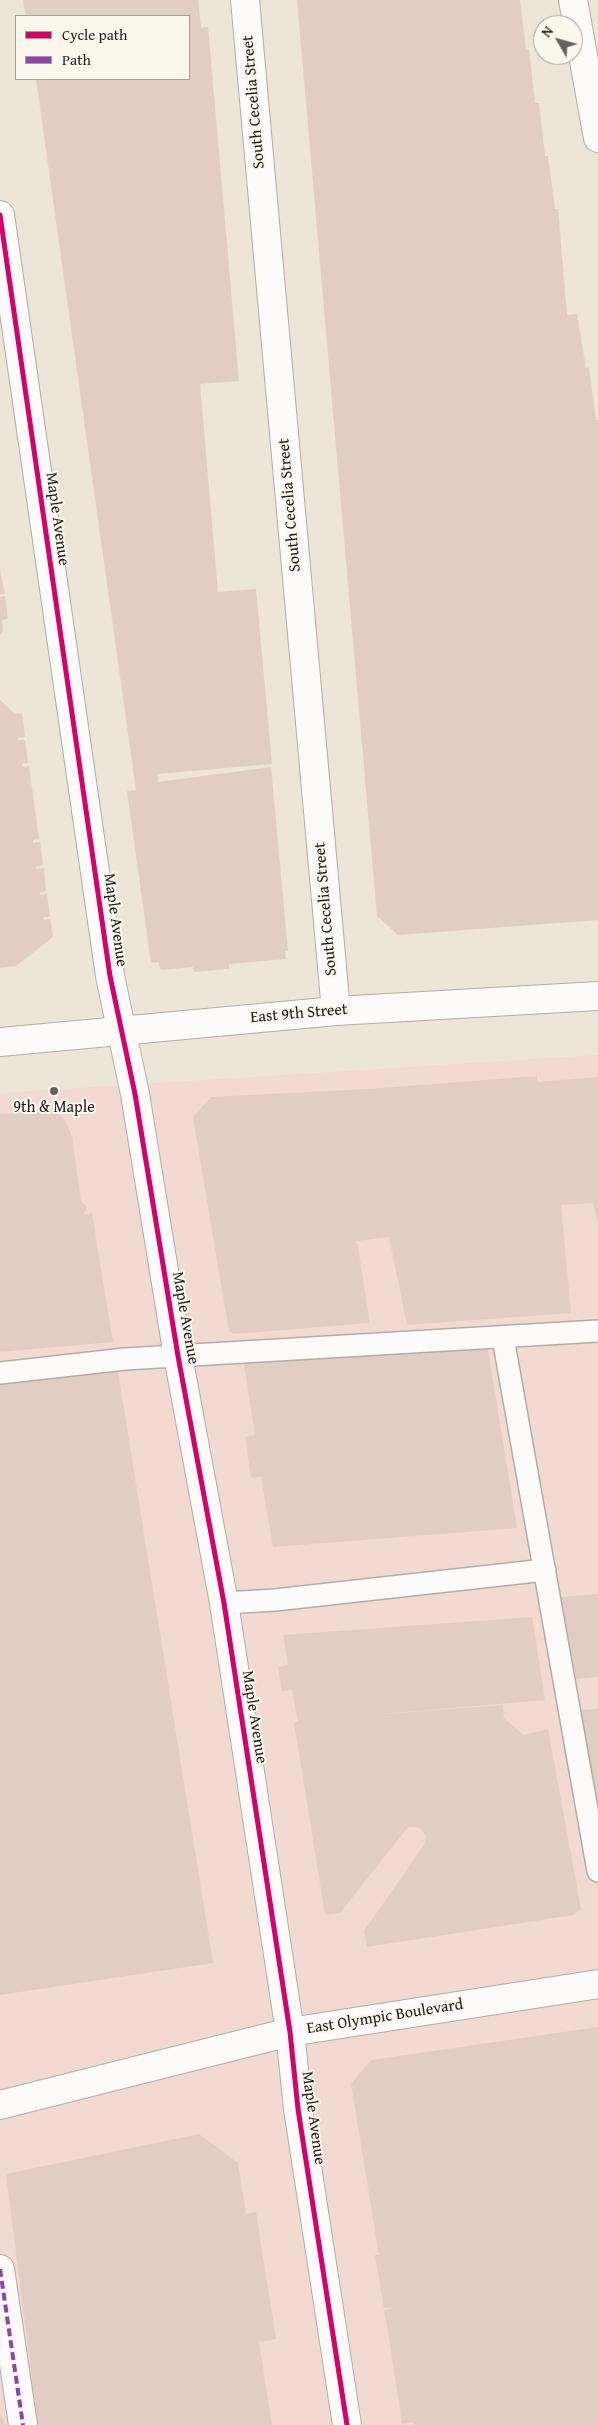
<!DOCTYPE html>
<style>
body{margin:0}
#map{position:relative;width:598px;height:2425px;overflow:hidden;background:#ece5d8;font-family:"Gentium Book Plus",serif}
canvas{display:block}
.legend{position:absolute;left:15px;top:15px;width:175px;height:65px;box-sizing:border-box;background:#fbf7ec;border:1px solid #a29f99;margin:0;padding:6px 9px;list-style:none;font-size:15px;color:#1c1c1c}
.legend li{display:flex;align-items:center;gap:10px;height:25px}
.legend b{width:25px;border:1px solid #a29f99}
.north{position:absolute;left:533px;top:15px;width:50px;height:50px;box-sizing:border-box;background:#fbf7ec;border:1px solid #a29f99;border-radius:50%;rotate:308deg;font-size:14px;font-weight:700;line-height:20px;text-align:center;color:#1c1c1c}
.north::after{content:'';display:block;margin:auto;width:18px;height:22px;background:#65625e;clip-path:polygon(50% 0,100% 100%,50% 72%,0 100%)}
</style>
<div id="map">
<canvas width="598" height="2425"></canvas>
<ul class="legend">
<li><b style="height:6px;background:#d6006c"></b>Cycle path</li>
<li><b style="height:6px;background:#8e44ad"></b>Path</li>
</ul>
<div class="north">N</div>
</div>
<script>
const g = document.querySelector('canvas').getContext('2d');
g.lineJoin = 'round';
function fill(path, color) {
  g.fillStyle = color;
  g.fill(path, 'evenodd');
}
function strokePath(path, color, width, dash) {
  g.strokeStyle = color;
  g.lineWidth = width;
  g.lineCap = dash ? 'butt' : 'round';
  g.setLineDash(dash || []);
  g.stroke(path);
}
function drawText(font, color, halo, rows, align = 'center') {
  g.font = font + ' "Gentium Book Plus",serif';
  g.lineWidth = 4;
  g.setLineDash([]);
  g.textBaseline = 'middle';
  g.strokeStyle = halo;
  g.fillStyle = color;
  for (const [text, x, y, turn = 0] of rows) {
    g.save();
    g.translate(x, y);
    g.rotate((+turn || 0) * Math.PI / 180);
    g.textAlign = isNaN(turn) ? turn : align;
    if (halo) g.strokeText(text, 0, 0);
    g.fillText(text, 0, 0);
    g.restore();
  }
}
fill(new Path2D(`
 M598,1055V2425H0V1093Z`), '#f2d9d1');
fill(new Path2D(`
 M23,0H198L201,28L208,27L239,381L200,384L218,592L256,589L272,764L157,774L158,782L271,767L288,951H285L286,959L229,964V969L194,972L193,967L161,970L158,962L151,963L127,791L136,790L36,79H189V16H26Z
 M297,0H520L526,50H529L535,103H539L545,156H548L555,209H558L567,315L577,314L586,368L589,367L596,420H598V920L398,935L377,916Z
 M0,569L5,594H0Z
 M5,596L8,619L2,620L3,631L0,635V597Z
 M0,700L15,714L22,713L25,737L18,738V740H25L28,763H22V767L29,766L39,839L33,840V843L40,842L43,865L36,866V869L44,868L46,891L40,892V895L47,894L50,917H43L44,920L50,919L53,937L16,966L0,968Z
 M537,1076V1082L598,1077V1225L593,1203L561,1205L571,1313L407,1325L389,1237L357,1241L370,1323L234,1334L229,1331L193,1117L211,1097L368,1089Z
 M52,1111L63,1117L72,1136L81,1201L87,1207L83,1215L92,1213L113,1342L0,1352V1114Z
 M487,1343L517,1528L273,1547L261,1476L251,1478L245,1437L255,1435L244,1364Z
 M118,1372L213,1963L0,1995V1382Z
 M598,1594V1677L576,1679L561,1597Z
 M532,1617L545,1700L371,1715L503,1705L504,1718L523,1735L548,1729L581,1909L573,1915L367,1947L364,1931L424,1845L426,1837L422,1830L418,1827H408L340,1913L325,1915L294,1722L298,1721L292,1690L282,1691L278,1667L288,1665L283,1635Z
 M598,1709V1864L580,1710Z
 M598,2027V2425H414V2422L402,2424L389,2338L400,2337L389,2338L384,2310L395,2308H384L375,2255H379L351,2084L371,2060Z
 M199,2134L238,2163L246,2214L256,2212L276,2339L259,2342L272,2425H35L28,2379L32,2378L6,2174Z
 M0,2418L4,2419V2425H0Z`), '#e2cdc5');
const service = new Path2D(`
 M503,1338L598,1871
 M0,1373L125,1359L598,1331
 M224,1603L275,1600L545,1570`);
const pedestrian = new Path2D(`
 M0,2269L23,2425`);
const minor = new Path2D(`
 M245,0L336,1011`);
const tertiary = new Path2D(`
 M573,0L598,138
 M0,215L110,976L135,1094L178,1356L224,1603L290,2032L298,2109L347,2425
 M0,2105L290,2032L598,1984`);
const secondary = new Path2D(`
 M0,1042L336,1011L598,996`);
strokePath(service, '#b2ada5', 24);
strokePath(pedestrian, '#b2ada5', 30);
strokePath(minor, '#b2ada5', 30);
strokePath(tertiary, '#b2ada5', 30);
strokePath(secondary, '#b2ada5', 30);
strokePath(service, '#fcfbf9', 21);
strokePath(pedestrian, '#fcfbf9', 28);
strokePath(minor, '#fcfbf9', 28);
strokePath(tertiary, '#fcfbf9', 28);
strokePath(secondary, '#fcfbf9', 28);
strokePath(new Path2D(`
 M0,2269L23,2425`), '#8e44ad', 4, [8, 4]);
strokePath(new Path2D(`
 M0,215L110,976L135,1094L178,1356L224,1603L290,2032L298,2109L347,2425`), '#d6006c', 5);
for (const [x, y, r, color] of [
 [54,1091,5,"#65625e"]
]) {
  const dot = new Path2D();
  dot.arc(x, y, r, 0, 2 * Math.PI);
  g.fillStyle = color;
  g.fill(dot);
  strokePath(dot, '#fbf7ec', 2);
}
drawText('16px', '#1c1c1c', '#fbf7ec', [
 ["South Cecelia Street",254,102,-95],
 ["South Cecelia Street",290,505,-95],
 ["Maple Avenue",57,519,82],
 ["South Cecelia Street",326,909,-95],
 ["Maple Avenue",115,920,82],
 ["East 9th Street",299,1014,-5],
 ["Maple Avenue",185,1318,80],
 ["Maple Avenue",254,1717,81],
 ["East Olympic Boulevard",385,2017,-9],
 ["Maple Avenue",313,2118,82]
]);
drawText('16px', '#1c1c1c', '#fbf7ec', [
 ["9th & Maple",54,1108]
]);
</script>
